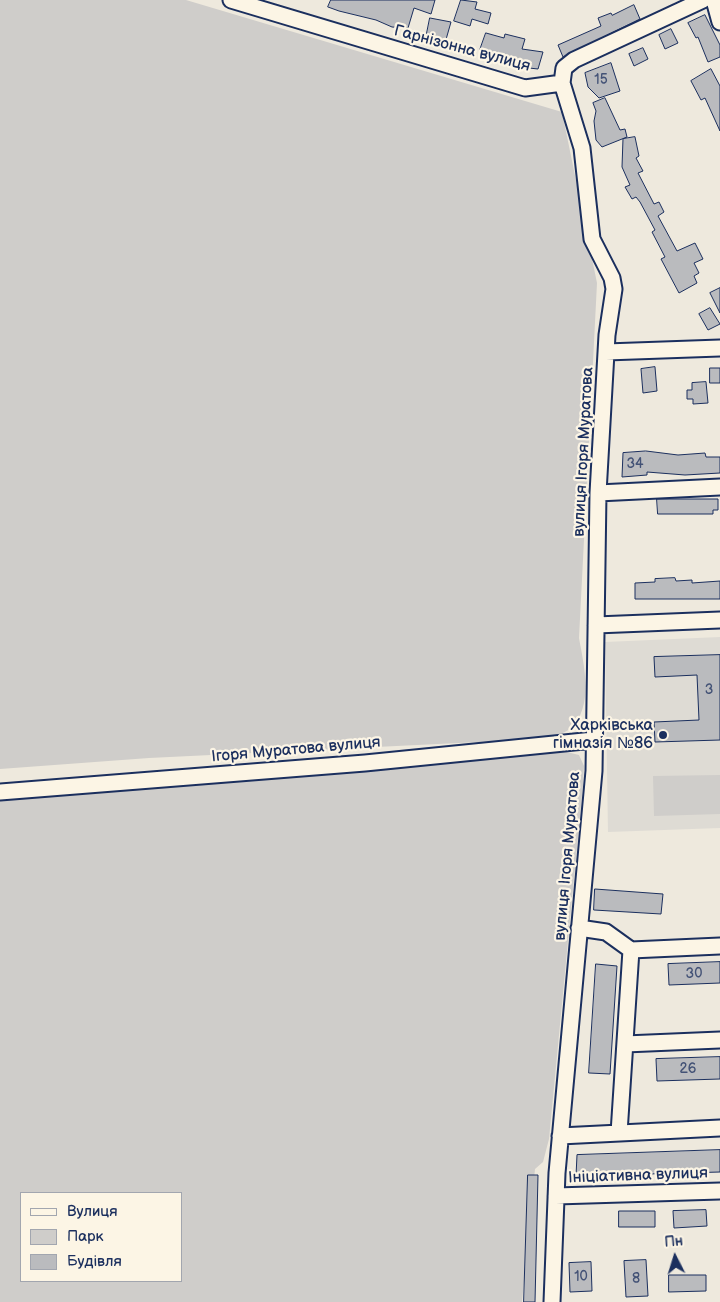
<!DOCTYPE html>
<meta charset="utf-8">
<style>
body{margin:0}
#map{position:relative;width:720px;height:1302px;overflow:hidden;background:#eee9dd;font-family:"Balsamiq Sans",sans-serif}
canvas{display:block}
.legend{position:absolute;left:20px;top:1192px;width:162px;height:90px;box-sizing:border-box;background:#fcf5e5;border:1px solid #a2a6af;margin:0;padding:6px 9px;list-style:none;font-size:15px;color:#1b2f5e}
.legend li{display:flex;align-items:center;gap:10px;height:25px}
.legend b{width:25px;border:1px solid #a2a6af}
.north{position:absolute;left:650px;top:1232px;width:50px;height:50px;-webkit-text-stroke:4px #fcf5e5;paint-order:stroke;rotate:355deg;font-size:14px;font-weight:700;line-height:20px;text-align:center;color:#1b2f5e}
.north::after{content:'';display:block;margin:auto;width:18px;height:22px;background:#1b2f5e;clip-path:polygon(50% 0,100% 100%,50% 72%,0 100%)}
</style>
<div id="map">
<canvas width="720" height="1302"></canvas>
<ul class="legend">
<li><b style="height:6px;background:#fcf5e5"></b>Вулиця</li>
<li><b style="height:14px;background:#cfcdca"></b>Парк</li>
<li><b style="height:14px;background:#babbbe"></b>Будівля</li>
</ul>
<div class="north">Пн</div>
</div>
<script>
const g = document.querySelector('canvas').getContext('2d');
g.lineJoin = 'round';
function fill(path, color) {
  g.fillStyle = color;
  g.fill(path, 'evenodd');
}
function strokePath(path, color, width, dash) {
  g.strokeStyle = color;
  g.lineWidth = width;
  g.lineCap = dash ? 'butt' : 'round';
  g.setLineDash(dash || []);
  g.stroke(path);
}
function drawText(font, color, halo, rows, align = 'center') {
  g.font = font + ' "Balsamiq Sans",sans-serif';
  g.lineWidth = 4.5;
  g.setLineDash([]);
  g.textBaseline = 'middle';
  g.strokeStyle = halo;
  g.fillStyle = color;
  for (const [text, x, y, turn = 0] of rows) {
    g.save();
    g.translate(x, y);
    g.rotate((+turn || 0) * Math.PI / 180);
    g.textAlign = isNaN(turn) ? turn : align;
    if (halo) g.strokeText(text, 0, 0);
    g.fillText(text, 0, 0);
    g.restore();
  }
}
fill(new Path2D(`
 M720,637V828L608,832L605,642Z`), '#dedbd4');
fill(new Path2D(`
 M0,0H186L562,112L597,283L579,638C584,666 594,706 571,728C563,735 551,736 541,739L149,758L0,769Z
 M559,750L579,755L584,766L583,785L549,1139L543,1162L535,1169L522,1302H0V795ZM21,1193H181V1281H21Z
 M720,775V814L654,816L653,776Z`), '#cfcdca');
const building = new Path2D(`
 M331,0H435L431,14L414,8L408,28L392,27L376,20L339,11L328,7Z
 M461,0L477,2L475,9L491,13L488,24L472,19L470,26L454,21Z
 M634,5L640,19L563,57L558,45L601,26L598,18L611,13L612,15Z
 M705,15L720,45V57L708,62L698,37L696,38L688,23Z
 M430,18L451,22L445,43L426,38Z
 M671,29L678,43L665,49L659,35Z
 M486,33L504,38L505,34L525,39L522,49L543,52L538,69L520,67L480,50Z
 M643,48L648,59L634,66L629,54Z
 M611,63L620,91L599,98L588,87L585,73Z
 M711,69L720,86V131L705,98L701,100L691,81Z
 M605,98L620,130L625,129L627,137L602,147L596,140L594,121L596,111L593,103Z
 M635,137L639,156L636,158L643,171L638,173L654,204L659,202L664,212L658,216L677,251L695,243L703,259L694,263L699,273L694,276L697,283L679,293L661,259L665,257L652,232L655,230L640,202L636,197L632,199L625,187L630,185L622,167L623,139Z
 M720,288V313L710,293Z
 M710,308L720,324L708,330L699,314Z
 M655,367L657,391L643,393L641,369Z
 M710,368H720V383H710Z
 M706,382L708,403L693,404V399H687V390H692V383Z
 M646,451L678,455L705,453L706,457H720V473L685,475L647,472V475L622,477L623,453Z
 M657,499H718V510H713V514H658Z
 M675,578L676,581L692,580V583L720,581V599H635V583L655,582V579Z
 M720,655V740L655,742L654,722L699,720L697,675L655,677L654,657Z
 M595,889L663,894L661,914L594,910Z
 M720,962V983L669,985L668,964Z
 M596,964L617,966L610,1074L589,1073Z
 M720,1057V1079L657,1081L656,1059Z
 M720,1150V1172L576,1176L577,1155Z
 M528,1175H538L535,1302H524Z
 M706,1210L707,1226L674,1228L673,1211Z
 M619,1211H655V1227H619Z
 M646,1260L648,1296L626,1297L624,1261Z
 M591,1262L592,1291L570,1292L569,1263Z
 M669,1275H706V1291L669,1292Z`);
fill(building, '#babbbe');
strokePath(building, '#1b2f5e', 1);
const minor = new Path2D(`
 M231,0L525,88L562,83
 M714,0L720,22
 M606,352L720,348
 M598,493L720,487
 M596,625L720,620
 M0,792L365,763L594,740
 M579,928L606,932L631,950L619,1133
 M631,950L720,946
 M625,1044L720,1040
 M560,1136L720,1128
 M556,1196L720,1191
 M552,1302L557,1173L594,771L598,493L607,335L614,289L612,278L592,239L582,148L562,83L564,68L574,60L703,0`);
strokePath(minor, '#1b2f5e', 19);
strokePath(minor, '#fcf5e5', 15);
for (const [x, y, r, color] of [
 [663,735,5,"#1b2f5e"]
]) {
  const dot = new Path2D();
  dot.arc(x, y, r, 0, 2 * Math.PI);
  g.fillStyle = color;
  g.fill(dot);
  strokePath(dot, '#fcf5e5', 2);
}
drawText('14px', '#435276', null, [
 ["15",601,80],
 ["34",635,464],
 ["3",709,690],
 ["30",694,974],
 ["26",688,1069],
 ["10",581,1277],
 ["8",636,1279]
]);
drawText('16px', '#1b2f5e', '#fcf5e5', [
 ["Гарнізонна вулиця",462,49,15],
 ["вулиця Ігоря Муратова",584,452,-87],
 ["Ігоря Муратова вулиця",296,750,-5],
 ["вулиця Ігоря Муратова",568,856,-85],
 ["Ініціативна вулиця",638,1176,-2]
]);
drawText('16px', '#1b2f5e', '#fcf5e5', [
 ["Харківська",653,726],
 ["гімназія №86",653,744]
], 'right');
</script>
